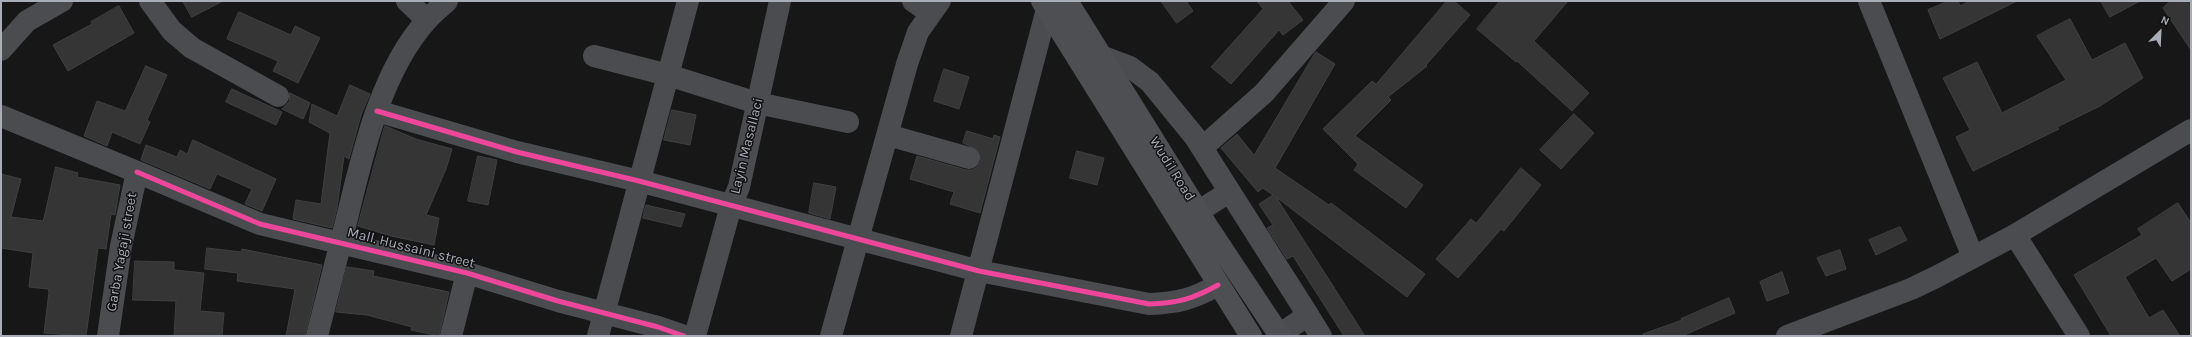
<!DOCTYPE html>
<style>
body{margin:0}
#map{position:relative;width:2192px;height:337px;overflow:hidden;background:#171717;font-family:Karla,sans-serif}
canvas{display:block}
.frame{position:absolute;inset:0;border:2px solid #a8adb8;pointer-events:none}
.north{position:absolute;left:2140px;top:12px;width:40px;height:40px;-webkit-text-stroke:3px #111113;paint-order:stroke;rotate:24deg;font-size:11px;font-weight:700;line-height:16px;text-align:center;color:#a8adb8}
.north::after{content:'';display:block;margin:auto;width:14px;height:18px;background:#a8adb8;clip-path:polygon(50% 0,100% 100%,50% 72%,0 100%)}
</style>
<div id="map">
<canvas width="2192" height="337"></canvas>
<div class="frame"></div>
<div class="north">N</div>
</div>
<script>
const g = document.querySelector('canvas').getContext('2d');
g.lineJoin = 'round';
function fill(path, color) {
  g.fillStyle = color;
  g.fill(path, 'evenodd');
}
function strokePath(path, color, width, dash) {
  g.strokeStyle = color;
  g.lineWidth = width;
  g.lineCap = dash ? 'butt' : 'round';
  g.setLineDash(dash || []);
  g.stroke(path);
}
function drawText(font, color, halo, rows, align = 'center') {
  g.font = font + ' Karla,sans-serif';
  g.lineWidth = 3;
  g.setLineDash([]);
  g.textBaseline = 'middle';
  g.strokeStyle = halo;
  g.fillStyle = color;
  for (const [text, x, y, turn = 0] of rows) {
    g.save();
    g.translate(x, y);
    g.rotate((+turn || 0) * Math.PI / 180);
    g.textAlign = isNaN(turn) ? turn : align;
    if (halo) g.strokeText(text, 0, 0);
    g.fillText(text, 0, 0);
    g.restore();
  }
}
const building = new Path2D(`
 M183,1H223L192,17Z
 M1161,1H1186L1193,11L1177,23Z
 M1257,1H1288L1303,20L1283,35L1279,30L1231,84L1211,67L1263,9Z
 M1447,1H1454L1470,15L1426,65L1427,66L1388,97L1391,100L1355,136L1423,185L1406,208L1354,170L1358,164L1323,129L1372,81L1376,84Z
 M1500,1H1568L1534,41L1589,93L1572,111L1517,61L1516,62L1477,29Z
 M1949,1H1958L1960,6L1970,1H2017L1940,39L1928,10Z
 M2101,1H2140L2110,17Z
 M2171,1H2191V50L2163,8Z
 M119,6L134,33L68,71L53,45L92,24L91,22Z
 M239,12L291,35L295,26L320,38L298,83L273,71L278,61L227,39Z
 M2070,19L2092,60L2125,43L2143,78L2100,106L2057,127L2059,129L1973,171L1956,137L1970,130L1943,78L1977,62L2002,113L2066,80L2037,36Z
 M1316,52L1335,64L1275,168L1329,205L1331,203L1425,274L1407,297L1276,197L1365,336H1344L1293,256L1287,259L1267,228L1273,225L1259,204L1273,195L1263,188L1258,192L1221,148L1237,134L1254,155Z
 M146,66L167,75L147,120L150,122L140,144L112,132L107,146L84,136L97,101L125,111Z
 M944,69L969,77L959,109L934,101Z
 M350,85L370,94L361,115L349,159L344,156L337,208L332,228L293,219L296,200L321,204L330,133L309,122L312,104L337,116Z
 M232,89L282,112L276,125L226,102Z
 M290,93L310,103L303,119L282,109L289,102Z
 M672,110L696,115L690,145L664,140Z
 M1574,114L1594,133L1561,169L1540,150Z
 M385,126L416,139L452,149L446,169L426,215L439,218L434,245L391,236L358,226Z
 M967,131L993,139L994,135L1000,137L980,213L950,204L954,192L910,179L917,156L966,170H972L977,167L981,161L978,150L963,143Z
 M193,140L276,179L262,211L245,204L252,189L217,174L210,189L141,160L146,145L177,157L180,150L187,154Z
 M1077,151L1104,158L1097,185L1070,178Z
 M478,156L497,160L488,205L468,201Z
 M56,167L78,173L77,177L120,185L115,215L111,214L106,249L98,248L86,336L44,333L49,292L48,289L29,287L33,253L1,248V174L21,179L11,217L43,221Z
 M1521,168L1541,185L1504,231L1501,229L1458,278L1436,259L1471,219L1476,223Z
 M814,183L836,187L830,219L809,213Z
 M2178,203L2191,223V269L2172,281L2156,258L2125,277L2149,318L2163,310L2180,336H2111L2074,275L2142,235L2138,229Z
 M646,205L685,214L681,227L643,218Z
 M1900,227L1907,240L1876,255L1869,240Z
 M207,248L241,252L242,249L322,265L305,336H286L295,289L237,281L238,273L205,269Z
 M1840,250L1846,269L1826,276L1817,258Z
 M135,261L174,262V270L204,273L200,311L224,313L222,336H174L176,301L133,300Z
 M347,267L374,271L373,276L449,292L439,336L411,330L412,327L367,315L336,312Z
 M1782,272L1789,293L1767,301L1760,282Z
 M1729,298L1735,313L1682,336H1643V334L1682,320L1681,319Z`);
fill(building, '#353536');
strokePath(building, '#3f4043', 1);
strokePath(new Path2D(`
 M150,1L172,31L192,48L278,96
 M407,1L427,20
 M913,1L930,13
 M1869,1L1973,257
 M1,50L27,21L62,1
 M594,56L668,75L757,103L848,122
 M1101,56L1130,67L1150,82L1195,137L1308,315L1279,335
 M377,111L517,152L639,181L979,271L1149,304C1178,303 1193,299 1218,285
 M1,116L137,172L121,246L108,336
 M888,135L969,158
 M1202,148L1264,93L1344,1
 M137,172L260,224L467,273L558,301L658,327L684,336
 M1199,211L1229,192
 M2015,235L2079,336
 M1308,315L1321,336
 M317,336C327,296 337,257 347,218C363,152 381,71 427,20C433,13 441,7 447,1
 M451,336L467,273
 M598,336L688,1
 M695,336L731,206L739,187L780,1
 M831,336L907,64L918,32L940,1
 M961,336L1047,9
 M1787,336L1911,289L1936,277L2015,235L2191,130`), '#4b4c50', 22);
strokePath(new Path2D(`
 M1042,1L1251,336
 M1067,1L1207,226L1280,336`), '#4d4f52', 22);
strokePath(new Path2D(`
 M377,111L517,152L639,181L979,271L1149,304C1178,303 1193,299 1218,285
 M137,172L260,224L467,273L558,301L658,327L684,336`), '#ed469a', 5);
drawText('14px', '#a8adb8', '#111113', [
 ["Layin Masallaci",747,146,-76],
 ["Wudil Road",1172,169,58],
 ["Mall. Hussaini street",411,248,14],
 ["Garba Yagaji street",122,252,-80]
]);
</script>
